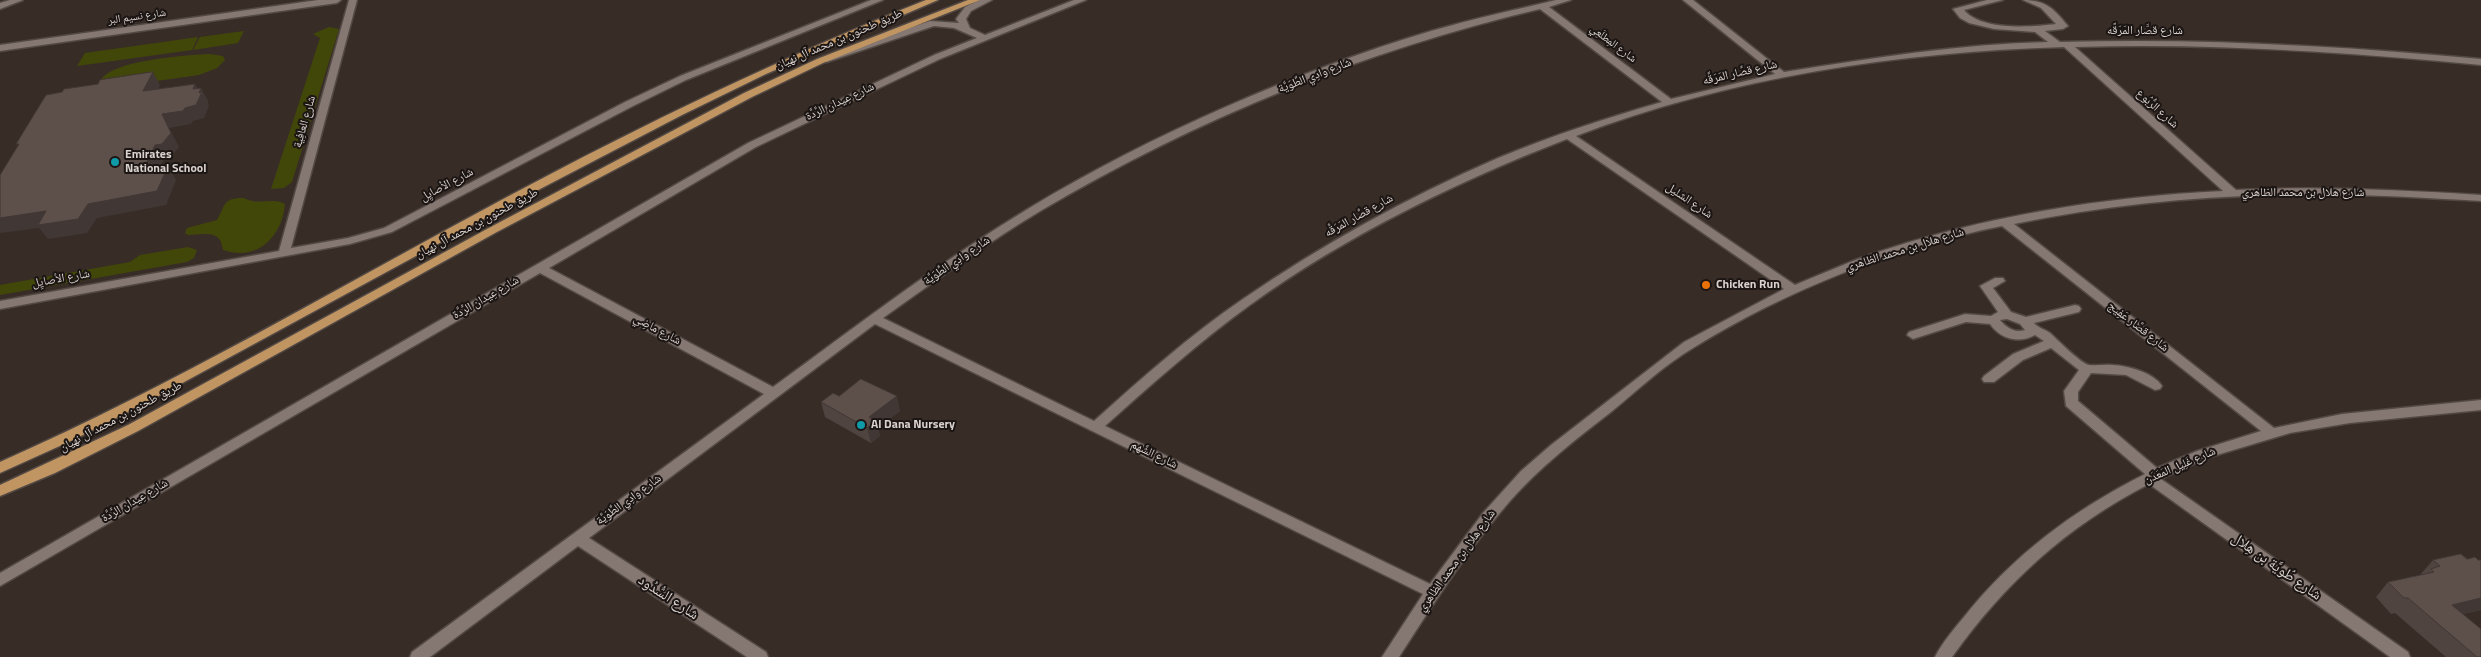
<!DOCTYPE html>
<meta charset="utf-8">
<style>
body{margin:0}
canvas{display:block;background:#372c26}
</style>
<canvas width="2481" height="657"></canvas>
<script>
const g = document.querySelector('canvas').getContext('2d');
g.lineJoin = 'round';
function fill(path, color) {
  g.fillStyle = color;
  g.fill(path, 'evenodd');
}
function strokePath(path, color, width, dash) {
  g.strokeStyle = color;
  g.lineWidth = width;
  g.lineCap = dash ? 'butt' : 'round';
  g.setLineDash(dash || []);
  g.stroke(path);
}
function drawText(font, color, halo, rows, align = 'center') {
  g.font = font + ' "Titillium Web","Noto Naskh Arabic",sans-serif';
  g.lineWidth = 4;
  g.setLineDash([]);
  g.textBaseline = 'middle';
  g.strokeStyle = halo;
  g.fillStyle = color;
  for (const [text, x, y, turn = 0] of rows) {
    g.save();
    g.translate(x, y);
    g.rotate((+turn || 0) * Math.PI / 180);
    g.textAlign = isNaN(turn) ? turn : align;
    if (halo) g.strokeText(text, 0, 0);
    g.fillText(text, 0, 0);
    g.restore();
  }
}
fill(new Path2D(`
 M329,27L339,29L292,182L284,188L271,189L320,38L313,34Z
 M244,31L238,43L193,50L200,37Z
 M198,37L192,50L77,66L85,53Z
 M210,54L223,56L225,60L217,68L199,75L121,86L101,80C112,60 187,55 210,54Z
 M244,198C257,206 272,197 285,204C282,237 257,262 223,250C222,247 222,245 221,242C216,230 198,235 188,235L185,233L187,228L217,220C226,205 222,198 244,198Z
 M188,247L197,250L194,258L187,262L0,295V285L130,262L140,255Z`), '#414609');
const minor = new Path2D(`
 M10,0H23L0,9V3Z
 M318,0H341L337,3L0,51V45Z
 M349,0H357L291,248L348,238L384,228L625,102L680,76L871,0H883L686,80L633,106L392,232L350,244L0,309V301L279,251Z
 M979,0H992L971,11L966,19L970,28L985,35L1074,0H1086L940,59L756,147L549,268L773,387C858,325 941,261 1031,207C1150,135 1297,71 1431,31C1472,19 1514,10 1556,0H1571L1549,7L1671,99L1775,74L1683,0H1693L1784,72C1872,58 1960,44 2048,42L2035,32L1994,29L1969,23L1960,18L1953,9L1987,0H2003L1964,10C1981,31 2032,27 2056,24L2041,8L2023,0C2046,0 2054,9 2068,26L2063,29L2045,31L2060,42C2201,38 2341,46 2481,59V65C2346,52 2211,43 2075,47L2236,190C2318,186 2399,190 2481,195V201C2413,197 2345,193 2277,195C2188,197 2100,206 2014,224L2274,428L2342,414L2481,400V410L2350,423L2290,433L2207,458L2161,479L2408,652L2410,657H2390L2149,484C2066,527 2006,582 1952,657H1935C1942,643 1954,629 1964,617C2013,555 2075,509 2145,474L2066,406L2064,391L2079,370L2051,348L2023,360L1994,382H1984L1982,379L1984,376L2013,354L2044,341L2035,335C2019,344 2000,339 1990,324L1966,322L1913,339L1907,335L1909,332L1965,314L1991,316L1998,312L1980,286L1995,278H2003L2005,281L1993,288L2011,312L2026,317L2075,305L2079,306L2081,309L2079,312L2034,323C2038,328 2045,329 2050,333C2058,340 2080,363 2089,365C2097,366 2105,364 2113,365C2128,366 2153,372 2162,386L2160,389L2155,390L2126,375L2091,373L2078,392V401L2157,468L2197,451L2261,431L2002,226C1893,248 1787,290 1693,348C1663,366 1638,390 1611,412C1576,439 1540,467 1510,501C1468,549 1434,603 1399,657H1382L1423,594L875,324L589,538L766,652L768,657H747L578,546L430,657H410L412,652L764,394L540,273L0,586V573L748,143L934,55L977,38L954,28L934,26L827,62H821V58L930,21L959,23L956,19L965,7ZM1540,9L1662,102C1606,118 1551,136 1498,158C1408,197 1323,244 1243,299C1190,335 1142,378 1094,421L883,318C935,281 987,243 1042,210C1196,119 1366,50 1540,9ZM2064,47L2223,191C2103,197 1983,216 1869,255C1844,264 1819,275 1795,285L1576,136C1730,77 1900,52 2064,47ZM1567,139L1784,289L1684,342L1551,445L1521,471L1483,513L1430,584L1105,426C1152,384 1199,342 1250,305C1347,235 1456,182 1567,139ZM2007,319L2020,324L2025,330C2014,333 2007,328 2000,320Z`);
const primary = new Path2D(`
 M926,0H938L766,74L682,115L517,201L140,406L73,440L0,473V462C174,385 339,287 507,197C644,124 782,57 926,0Z
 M968,0H980L823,63L752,97L495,233L138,431L55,473L0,496V485L128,425L487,229L744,93L817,59Z`);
strokePath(minor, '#534944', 3);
strokePath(primary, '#534944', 3);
fill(minor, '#857771');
fill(primary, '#c09561');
fill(new Path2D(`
 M839,396L900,411L878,428L880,436L871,443L825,417L821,402Z
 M2467,559L2478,560H2481V610L2463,614L2481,657H2446L2395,613L2391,614L2376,597L2388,582L2420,575L2433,560Z`), '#504440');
fill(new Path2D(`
 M153,72L160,85L151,105L143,91Z
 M195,84L200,92L201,88L208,101V103L209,106L204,118L193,121L191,124L169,128L179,147L170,158L164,159L153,182L144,168L162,114L193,89Z
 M168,166L176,180L166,205L97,218L87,233L48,239L39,228L0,233V218Z
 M897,396L900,411L878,428L880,436L871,443L867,428L869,417Z
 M2481,598V610L2438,620L2452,605Z`), '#413734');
const building = new Path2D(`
 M153,72L143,91L195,84L193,89L201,88L199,93L202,92L196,105L185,108L183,111L162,114L171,133L162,144L155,145L144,168L168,166L157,191L88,204L78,219L38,225L46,211L0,218V175L19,144H16L46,95L62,92L64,89L98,84L100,80Z
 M861,379L897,396L869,417L876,421L867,428L821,402L833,393L839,396Z
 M2461,554L2467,559L2475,557L2478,560H2481V598L2452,605L2481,629V657H2477L2408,598H2404L2388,582L2434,572L2431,569L2440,566L2433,560Z`);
fill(building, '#5d4f4a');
strokePath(building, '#413734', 1);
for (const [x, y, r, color] of [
 [115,162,5,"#0f9aa8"],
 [1706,285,5,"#e8710a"],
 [861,425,5,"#0f9aa8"]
]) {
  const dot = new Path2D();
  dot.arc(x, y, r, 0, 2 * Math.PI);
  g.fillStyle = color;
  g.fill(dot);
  strokePath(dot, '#1b1513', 2);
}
drawText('11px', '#dad2ce', '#1b1513', [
 ["شارع نسيم البر",137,17,-8],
 ["شارع المِطلَعِي",1613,44,37]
]);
drawText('12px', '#dad2ce', '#1b1513', [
 ["شارع قصَّار المَرَقَّه",2145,31],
 ["طريق طحنون بن محمد آل نهيان",839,40,-23],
 ["شارع قصَّار المَرَقَّه",1740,73,-13],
 ["شارع وادِي الطِّوَيَّة",1315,76,-21],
 ["شارع عِيدان الرَّدَّة",840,102,-25],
 ["شارع الرُّبُوع",2157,109,42],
 ["شارع العافِية",305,122,-74],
 ["شارع الأصايِل",447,185,-28],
 ["شارع هلال بن محمد الظاهري",2303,193],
 ["شارع الشليل",1689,201,34],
 ["شارع قصَّار المَرَقَّه",1359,216,-29],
 ["طريق طحنون بن محمد آل نهيان",477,224,-28],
 ["شارع هلال بن محمد الظاهري",1905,250,-17],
 ["شارع وادِي الطِّوَيَّة",957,261,-34],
 ["شارع الأصايِل",61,279,-10],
 ["شارع عِيدان الرَّدَّة",486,298,-30],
 ["شارع قصَّار عَفِيج",2138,327,38],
 ["شارع ماضِي",657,330,28],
 ["طريق طحنون بن محمد آل نهيان",121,417,-28],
 ["شارع الشَّهم",1154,455,26],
 ["شارع غَلِيل المَعَدَن",2180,466,-23],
 ["شارع وادِي الطِّوَيَّة",629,500,-36],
 ["شارع عِيدان الرَّدَّة",135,501,-30],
 ["شارع هلال بن محمد الظاهري",1457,561,-54]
]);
drawText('bold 12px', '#dad2ce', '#1b1513', [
 ["Emirates",125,155],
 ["National School",125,169],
 ["Chicken Run",1716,285],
 ["Al Dana Nursery",871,425]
], 'left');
drawText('15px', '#dad2ce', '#1b1513', [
 ["شارع طُويَّة بن هِلال",2276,567,35],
 ["شارع السُّدُود",668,598,33]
]);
</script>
